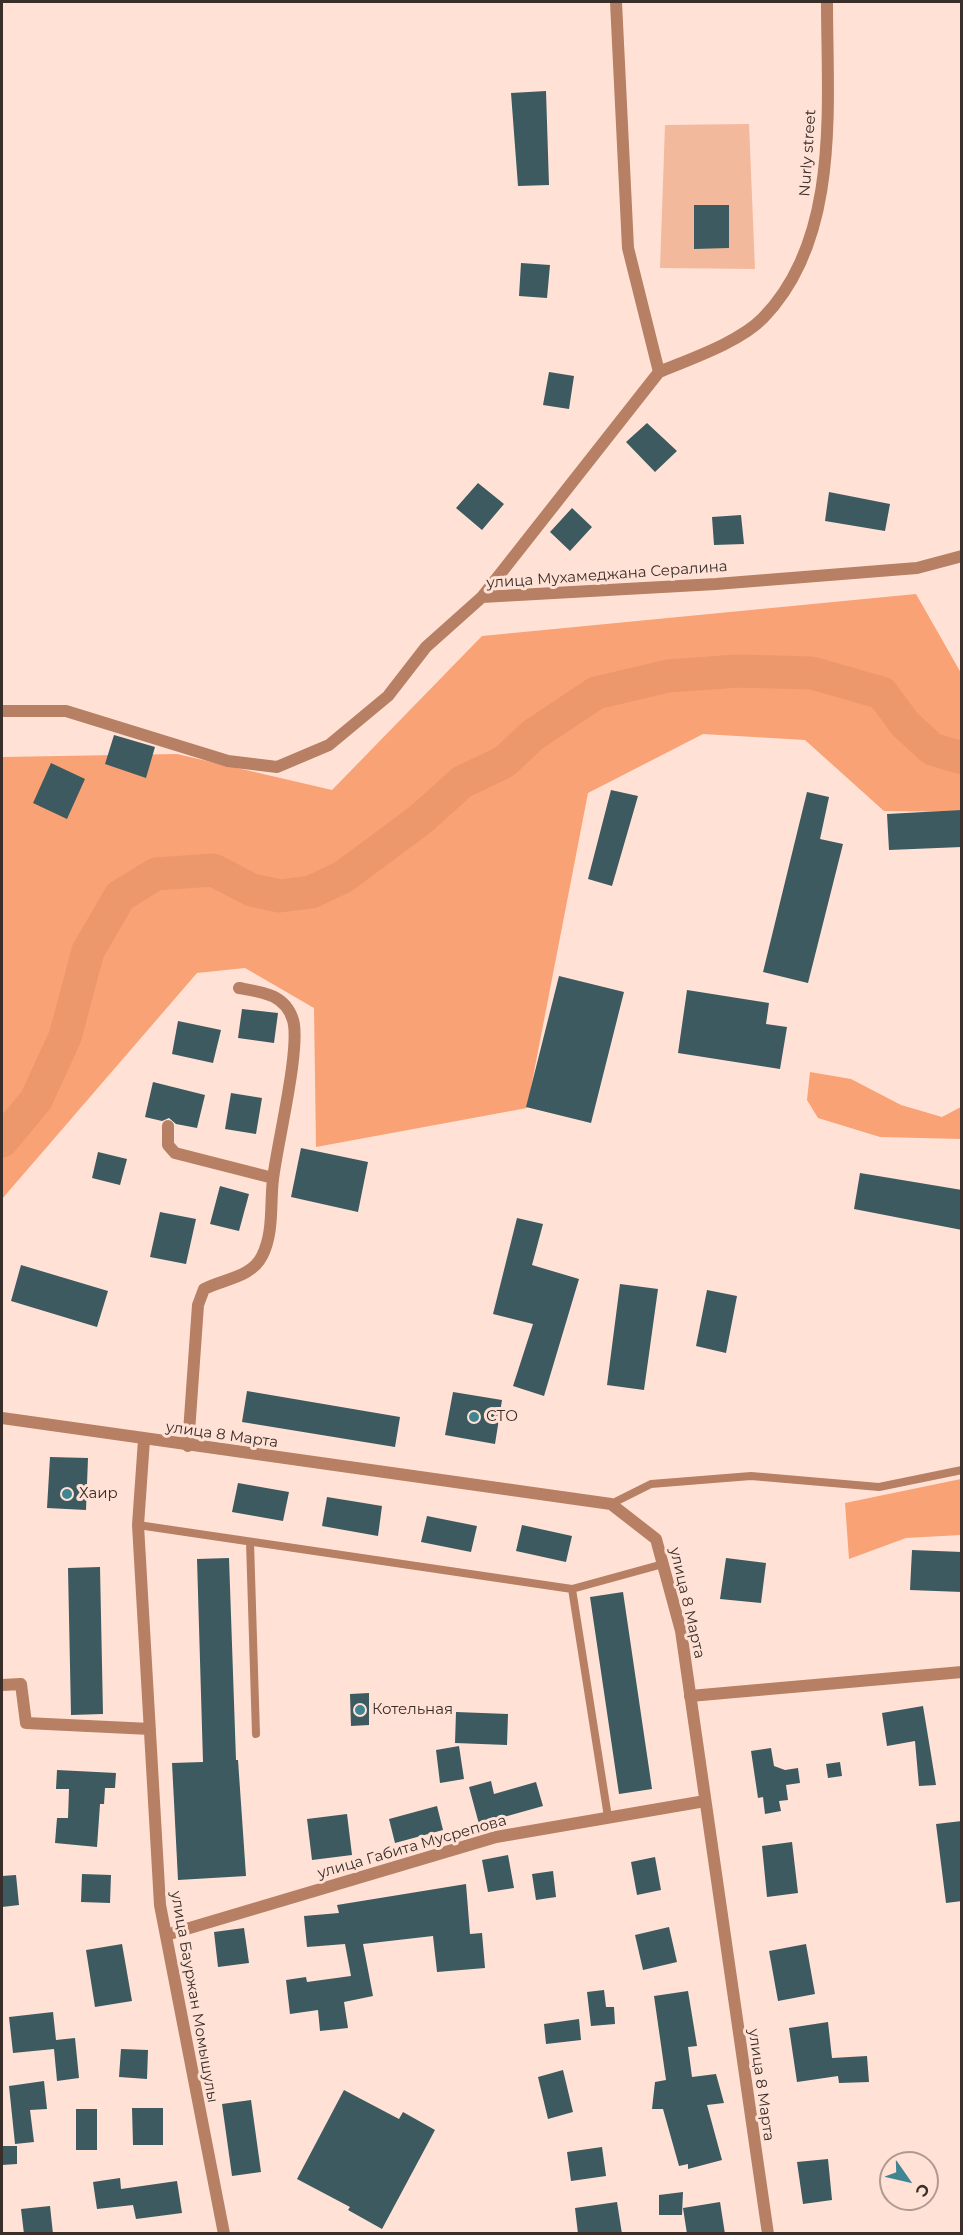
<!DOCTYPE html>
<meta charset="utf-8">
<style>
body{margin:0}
#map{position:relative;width:963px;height:2235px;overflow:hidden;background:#ffe2d5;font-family:Montserrat,sans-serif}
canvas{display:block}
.frame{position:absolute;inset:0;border:3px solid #392e29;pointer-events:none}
.north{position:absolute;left:879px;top:2151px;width:60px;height:60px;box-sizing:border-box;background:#ffe2d5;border:2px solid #b09a90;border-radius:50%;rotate:124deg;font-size:16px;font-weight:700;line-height:24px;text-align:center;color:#392e29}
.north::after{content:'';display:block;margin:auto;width:21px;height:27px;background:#408692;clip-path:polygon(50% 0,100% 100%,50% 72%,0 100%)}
</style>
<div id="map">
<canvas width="963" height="2235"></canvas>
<div class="frame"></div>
<div class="north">С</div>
</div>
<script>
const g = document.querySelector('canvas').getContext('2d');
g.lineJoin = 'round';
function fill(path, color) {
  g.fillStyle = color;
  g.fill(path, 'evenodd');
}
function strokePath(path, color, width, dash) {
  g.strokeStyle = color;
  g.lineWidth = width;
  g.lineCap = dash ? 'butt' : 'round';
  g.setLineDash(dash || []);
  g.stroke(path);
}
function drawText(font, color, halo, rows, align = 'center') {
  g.font = font + ' Montserrat,sans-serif';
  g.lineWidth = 6;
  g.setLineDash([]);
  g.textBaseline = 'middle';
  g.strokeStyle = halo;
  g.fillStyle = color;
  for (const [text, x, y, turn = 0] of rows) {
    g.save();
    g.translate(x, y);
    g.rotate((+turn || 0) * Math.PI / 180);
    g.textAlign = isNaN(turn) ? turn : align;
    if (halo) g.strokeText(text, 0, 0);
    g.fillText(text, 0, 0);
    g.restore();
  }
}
fill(new Path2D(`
 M749,124L755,269L660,268L665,125Z`), '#f3b99d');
fill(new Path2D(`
 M916,594L961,673V812L884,811L805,740L703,734L588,793L527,1108L316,1147L314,1008L245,968L197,973L2,1199V757L177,754L332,790L482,636Z
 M810,1072L851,1079L901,1105L942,1117L961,1107V1139L880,1137L818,1118L807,1100Z
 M961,1479V1535L906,1538L849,1559L845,1503Z`), '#f8a276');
strokePath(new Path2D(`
 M2,1141L36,1100L65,1037L88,951L120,896L156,874L213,870L252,890L280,896L311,892L343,877L421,819L462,782L504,762L533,735L596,693L668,676L738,671L812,673L882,693L905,724L932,749L962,758`), '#ed976c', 33);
fill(new Path2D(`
 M546,91L549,185L518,186L511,93Z
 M694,205H729V248L694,249Z
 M521,263L550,265L547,298L519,296Z
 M549,372L574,376L569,409L543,405Z
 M647,423L677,451L655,472L626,442Z
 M478,483L504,504L482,530L456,508Z
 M829,492L890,504L885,531L825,521Z
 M572,508L592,527L570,551L550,532Z
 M741,515L744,544L714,545L712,517Z
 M114,735L155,747L146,778L105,764Z
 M51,763L85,779L67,819L33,803Z
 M611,790L638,796L612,886L588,879Z
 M807,792L829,797L820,839L843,844L808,983L763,972Z
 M962,810V847L889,850L887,814Z
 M559,976L624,992L591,1123L526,1107Z
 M687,990L769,1003L766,1024L787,1027L780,1069L678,1053Z
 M242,1009L278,1013L274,1043L238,1038Z
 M178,1021L221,1030L213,1063L172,1054Z
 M153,1082L205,1095L197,1128L176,1124L169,1118L162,1121L145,1117Z
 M231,1093L262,1098L256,1134L225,1129Z
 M301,1148L368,1162L358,1212L291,1197Z
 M98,1152L127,1159L120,1185L92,1178Z
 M860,1173L962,1190V1230L854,1209Z
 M220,1186L249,1194L239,1231L210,1224Z
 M160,1212L196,1219L186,1264L150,1257Z
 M517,1218L543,1224L532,1265L579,1279L544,1396L513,1386L533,1324L493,1314Z
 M21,1265L108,1291L97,1327L11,1301Z
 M620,1284L658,1289L644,1390L607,1385Z
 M707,1290L737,1296L726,1353L696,1346Z
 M247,1391L400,1417L395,1447L242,1422Z
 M453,1392L502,1400L495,1444L445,1435Z
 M50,1457L88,1458L86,1510L47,1508Z
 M238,1483L289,1492L283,1521L232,1512Z
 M327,1497L382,1506L378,1536L322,1526Z
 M427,1516L477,1526L471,1552L421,1542Z
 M522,1525L572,1536L566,1562L516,1551Z
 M912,1550L962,1552V1592L910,1590Z
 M229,1558L236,1760H238L246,1876L178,1880L172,1763L203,1762L197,1559Z
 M726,1558L766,1563L761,1603L720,1599Z
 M100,1567L103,1714L71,1715L68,1568Z
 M623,1592L652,1789L619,1794L590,1597Z
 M369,1693V1725L351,1726L350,1694Z
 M923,1706L936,1785L919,1786L915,1741L887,1746L882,1713Z
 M456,1712L508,1714L507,1745L455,1743Z
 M459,1746L464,1779L440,1783L436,1750Z
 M771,1748L774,1766L785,1770L798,1768L800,1783L786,1785L788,1800L779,1801L781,1811L765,1814L763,1797L758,1798L751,1751Z
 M840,1762L842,1776L828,1778L826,1764Z
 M57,1770L116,1773L115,1788H105L104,1804H100L97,1847L55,1843L57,1818H68L69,1789H56Z
 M491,1781L494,1794L536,1782L543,1806L479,1824L469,1787Z
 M437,1806L443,1830L395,1843L389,1819Z
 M347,1814L352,1855L312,1860L307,1819Z
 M962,1821V1901L946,1903L936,1824Z
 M792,1842L798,1893L767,1897L762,1846Z
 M508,1855L514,1888L488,1892L482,1860Z
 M655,1857L661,1890L637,1895L631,1862Z
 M553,1871L556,1897L536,1900L532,1874Z
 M82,1874L111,1875L110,1903L81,1902Z
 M16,1875L19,1905L2,1907V1876Z
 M466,1884L470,1934L482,1933L485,1968L437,1972L433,1936L363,1944L373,1996L344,2002L348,2028L320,2031L318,2010L290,2014L286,1980L306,1977L307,1982L351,1976L345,1944L307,1947L304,1916L339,1913L337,1905Z
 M669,1927L677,1962L643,1970L635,1935Z
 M244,1928L249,1963L218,1967L214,1932Z
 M122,1944L132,2001L95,2007L86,1950Z
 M806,1944L815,1994L778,2001L769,1951Z
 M604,1990L606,2007H614L615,2024L591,2026L587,1992Z
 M688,1991L697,2046L688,2047L692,2077L716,2074L724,2103L707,2105L722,2160L688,2169V2164L679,2166L663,2109H652L655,2082L666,2080L654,1996Z
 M53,2012L56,2040L75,2038L79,2078L57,2081L54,2049L13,2053L9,2017Z
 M579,2019L581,2040L546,2044L544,2024Z
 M828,2022L832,2058L867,2056L869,2082L839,2083L838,2076L797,2082L789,2028Z
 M121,2049L148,2050L147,2079L119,2077Z
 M563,2070L573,2112L548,2119L538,2077Z
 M44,2081L47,2109L30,2110L34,2142L15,2144L9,2086Z
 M344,2090L399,2119L403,2112L435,2130L382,2229L348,2210L350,2207L297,2179Z
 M251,2100L261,2172L232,2176L222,2104Z
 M132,2108H163V2145H133Z
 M76,2109H97V2150H76Z
 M2,2146H17V2164L2,2165Z
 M602,2147L606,2176L571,2181L567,2152Z
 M828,2159L832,2200L803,2204L797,2162Z
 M120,2178L121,2189L177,2181L182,2213L136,2219L133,2205L97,2209L93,2182Z
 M683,2192L682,2215H659V2195Z
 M617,2202L622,2234H578L575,2208Z
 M720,2202L725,2234H687L683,2208Z
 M50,2206L53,2234H24L21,2209Z`), '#3c5a60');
strokePath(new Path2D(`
 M611,1504L651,1484L751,1476L879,1487L962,1470
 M138,1525L572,1589L663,1564
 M250,1542L256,1734
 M572,1589L608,1817`), '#b78064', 8);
strokePath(new Path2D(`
 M659,372C690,359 740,342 763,318C841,238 827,105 827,2
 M482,597L659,372L628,248L616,2
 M2,711H66L228,761L277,767L329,745L388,696L426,647L482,597L716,584L917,568L962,556
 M168,1126V1145L175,1153L273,1178
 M144,1440L138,1525L160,1905L224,2234
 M188,1446L198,1305L204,1289C224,1279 252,1277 262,1256C274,1233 270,1203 273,1179C277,1144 301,1048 293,1020C285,994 262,992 239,988
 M2,1685L21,1684L26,1723L150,1729
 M690,1696L962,1672
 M166,1935L496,1837L705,1801`), '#b78064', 12);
strokePath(new Path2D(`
 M2,1418L611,1504L656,1539L681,1631L768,2234`), '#b78064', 12);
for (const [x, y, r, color] of [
 [474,1417,6,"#408692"],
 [67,1494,6,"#408692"],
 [360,1710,6,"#408692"]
]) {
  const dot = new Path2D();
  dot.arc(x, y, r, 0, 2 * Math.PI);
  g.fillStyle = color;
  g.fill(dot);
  strokePath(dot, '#ffe2d5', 2);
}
drawText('15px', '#392e29', '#ffe2d5', [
 ["Nurly street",808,153,-86],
 ["улица Мухамеджана Сералина",607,575,-4],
 ["улица 8 Марта",222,1435,8],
 ["улица 8 Марта",687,1603,77],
 ["улица Габита Мусрепова",412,1847,-16],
 ["улица Бауржан Момышулы",194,1997,80],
 ["улица 8 Марта",761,2085,82]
]);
drawText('15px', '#392e29', '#ffe2d5', [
 ["СТО",486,1417],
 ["Хаир",79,1494],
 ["Котельная",372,1710]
], 'left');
</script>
